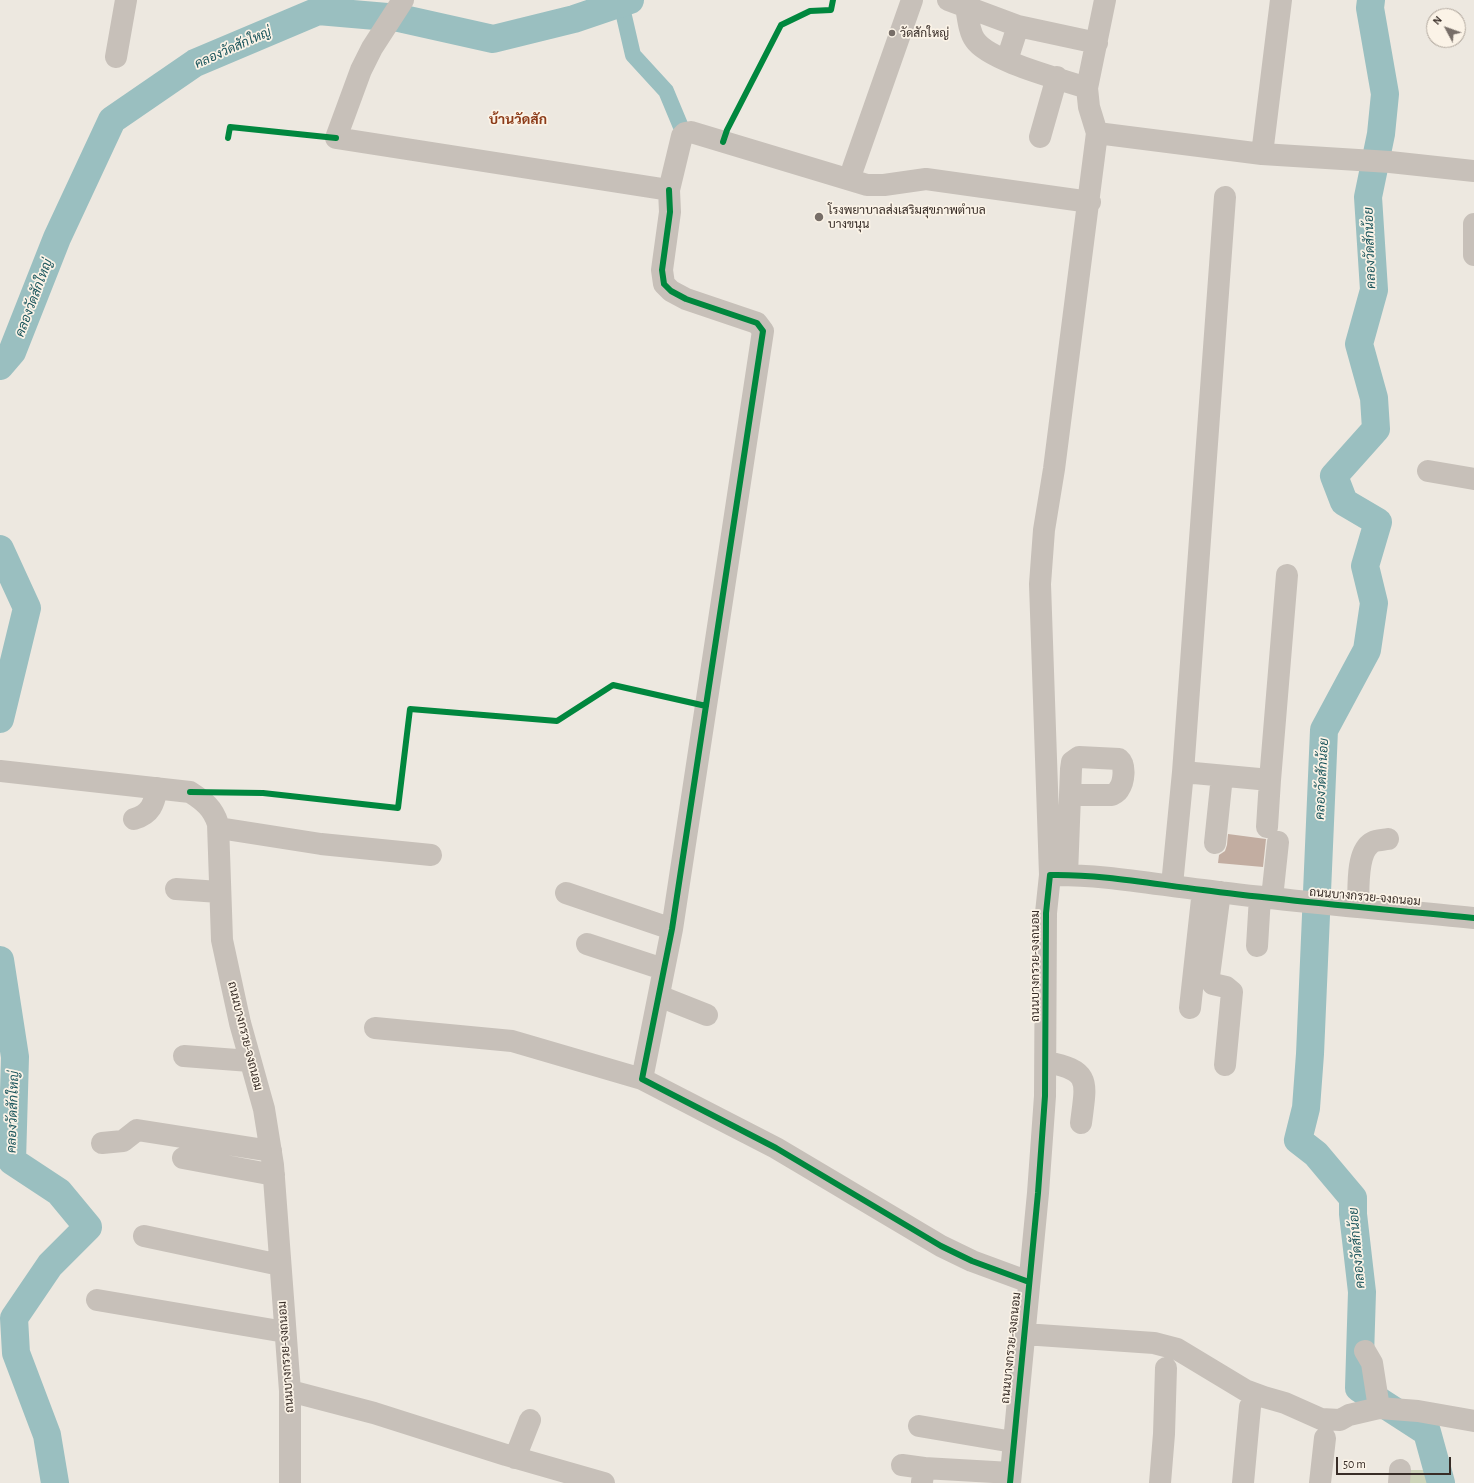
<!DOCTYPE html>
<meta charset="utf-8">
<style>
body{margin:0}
#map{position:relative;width:1474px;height:1483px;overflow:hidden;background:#ede8e0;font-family:"Alegreya Sans",sans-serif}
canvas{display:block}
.north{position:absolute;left:1426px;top:8px;width:40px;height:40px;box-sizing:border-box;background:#fbf3e7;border:1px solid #ada49a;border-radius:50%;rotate:311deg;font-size:11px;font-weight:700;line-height:16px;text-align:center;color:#382d27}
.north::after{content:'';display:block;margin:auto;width:14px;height:18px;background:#776e68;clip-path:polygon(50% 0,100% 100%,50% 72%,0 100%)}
.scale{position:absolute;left:1336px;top:1457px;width:115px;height:18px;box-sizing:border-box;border:2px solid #382d27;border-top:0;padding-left:5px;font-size:12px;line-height:14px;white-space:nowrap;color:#382d27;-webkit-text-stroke:3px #fbf3e7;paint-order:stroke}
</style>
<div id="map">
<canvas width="1474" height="1483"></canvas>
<div class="north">N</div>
<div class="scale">50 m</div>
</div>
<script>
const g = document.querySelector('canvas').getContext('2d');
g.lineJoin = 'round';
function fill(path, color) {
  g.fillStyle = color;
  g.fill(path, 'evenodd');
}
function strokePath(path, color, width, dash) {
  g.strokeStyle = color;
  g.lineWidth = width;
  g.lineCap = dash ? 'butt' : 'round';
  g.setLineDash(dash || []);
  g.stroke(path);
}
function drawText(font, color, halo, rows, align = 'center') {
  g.font = font + ' "Alegreya Sans",Sarabun,sans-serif';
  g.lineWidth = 3.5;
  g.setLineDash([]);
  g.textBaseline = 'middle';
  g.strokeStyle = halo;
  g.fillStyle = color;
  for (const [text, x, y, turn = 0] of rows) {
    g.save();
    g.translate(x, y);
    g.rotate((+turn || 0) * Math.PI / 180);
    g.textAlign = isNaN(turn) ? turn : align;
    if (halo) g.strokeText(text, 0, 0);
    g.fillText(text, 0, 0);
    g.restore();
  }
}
fill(new Path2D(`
 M1400,1470H1427L1428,1483H1398Z`), '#cdd4b9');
strokePath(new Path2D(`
 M621,3L633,55L666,91L681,127`), '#9abfc0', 16);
strokePath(new Path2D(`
 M1371,0L1370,8L1385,94L1381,134L1368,197L1374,290L1359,344L1374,398L1376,429L1334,476L1344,502L1378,522L1365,566L1374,603L1367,650L1324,730L1310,1054L1306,1108L1298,1140L1316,1154L1353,1198V1214L1362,1292L1359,1388L1427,1432L1441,1483
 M0,366L12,352L57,238L112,120L195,63L318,11L399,18L493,39L574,19L630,0
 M0,549L27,608L0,719
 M0,960L15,1057L12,1161L59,1192L88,1227L50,1265L14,1318L16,1353L47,1435L55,1483`), '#9abfc0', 28);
fill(new Path2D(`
 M1228,834L1266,839L1263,867L1218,863L1219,855L1225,851L1227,845Z`), '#c2ada1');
strokePath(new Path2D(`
 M403,0L372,48L361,70L336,138L669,190L682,136L685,133L691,132L867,185H884L926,179L1090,202
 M948,0L1018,26L1097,43
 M966,7C968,17 969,32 975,40C989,61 1061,79 1087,88
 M116,57L126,0
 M1007,60L1018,26
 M1097,133L1262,154L1390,162L1474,171
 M1040,137L1057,77
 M1262,154L1281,0
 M853,168L912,0
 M1474,224V255
 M1428,471L1474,479
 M0,771L190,792C204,801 213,808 218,824L222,940L240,1023L264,1109L273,1165L290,1391V1483
 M1183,772L1270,780L1287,575
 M134,819C151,814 154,804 157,788
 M1267,827L1270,780
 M219,828L321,844L431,855
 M1215,843L1222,776
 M1050,875L1040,584L1044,530L1054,469L1097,133L1089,107L1087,88L1105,0
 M1067,875L1071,769L1072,762L1079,757L1119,759C1126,765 1124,782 1119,789C1118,792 1114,794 1112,795H1070
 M1172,885L1183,772L1225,197
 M176,889L219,892
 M1220,892L1209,976L1213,984L1226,987L1232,992L1225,1065
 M566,893L672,929
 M1272,898L1278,842
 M1358,906C1359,890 1356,855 1370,844C1374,840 1382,840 1388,839
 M587,944L663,969
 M1257,946L1260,897
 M659,996L707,1015
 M1190,1008L1203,890
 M375,1028L512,1041L642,1079L776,1148L941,1246L972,1261L1029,1282
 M184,1056L250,1061
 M1047,1062C1092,1071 1086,1082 1081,1123
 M642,1079L672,929L763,331L757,323L686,299L671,291L664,284L662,270L670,212L669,190
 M102,1143L123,1141L137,1130L271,1151
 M183,1158L274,1175
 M144,1236L280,1265
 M97,1300L285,1332
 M1024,1334L1154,1343L1177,1349L1245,1390L1264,1397L1285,1403L1321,1419L1340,1420L1349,1415L1379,1408L1418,1411L1474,1421
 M1365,1351L1372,1363L1379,1408
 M290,1391L374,1413L506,1455L604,1483
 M919,1426L1013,1442
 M515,1458L530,1420
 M902,1465L924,1468L922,1482
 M924,1468L1011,1473
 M1010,1483L1038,1193L1045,1096L1046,913L1050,875C1101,874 1153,884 1203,890C1293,902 1384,909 1474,918
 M1160,1483L1164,1434L1166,1368
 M1243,1483L1250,1407
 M1320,1483L1325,1438
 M1399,1483L1400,1470`), '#c7c0b9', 22);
strokePath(new Path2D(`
 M228,138L230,127L336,138
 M723,142L727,130L781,25L810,11L831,10L833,0
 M669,190L670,212L662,270L664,284L671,291L686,299L757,323L763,331L672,929L642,1079L776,1148L941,1246L972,1261L1029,1282
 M190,792L263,793L398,808L410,709L557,721L613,685L706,706
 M1010,1483L1038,1193L1045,1096L1046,913L1050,875C1101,874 1153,884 1203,890C1293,902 1384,909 1474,918`), '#00873e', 6);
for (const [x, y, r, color] of [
 [892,33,4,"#776e68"],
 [819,217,5,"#776e68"]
]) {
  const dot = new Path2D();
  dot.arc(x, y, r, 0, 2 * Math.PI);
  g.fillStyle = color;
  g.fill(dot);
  strokePath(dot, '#fbf3e7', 1.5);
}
drawText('12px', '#382d27', '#fbf3e7', [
 ["วัดสักใหญ่",900,33],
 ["โรงพยาบาลส่งเสริมสุขภาพตำบล",828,210],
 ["บางขนุน",828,224]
], 'left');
drawText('12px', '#382d27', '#fbf3e7', [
 ["ถนนบางกรวย-จงถนอม",1365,897,5],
 ["ถนนบางกรวย-จงถนอม",1035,966,-90],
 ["ถนนบางกรวย-จงถนอม",245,1036,76],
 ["ถนนบางกรวย-จงถนอม",1011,1348,-84],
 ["ถนนบางกรวย-จงถนอม",286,1357,-94]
]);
drawText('italic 13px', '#1a555c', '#fbf3e7', [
 ["คลองวัดสักใหญ่",233,48,-24],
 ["คลองวัดสักน้อย",1370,248,-92],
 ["คลองวัดสักใหญ่",34,298,-69],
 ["คลองวัดสักน้อย",1322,779,-87],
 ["คลองวัดสักใหญ่",13,1112,-88],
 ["คลองวัดสักน้อย",1357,1248,-95]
]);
drawText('bold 14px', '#8d3c1a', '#fbf3e7', [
 ["บ้านวัดสัก",518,120]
]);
</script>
